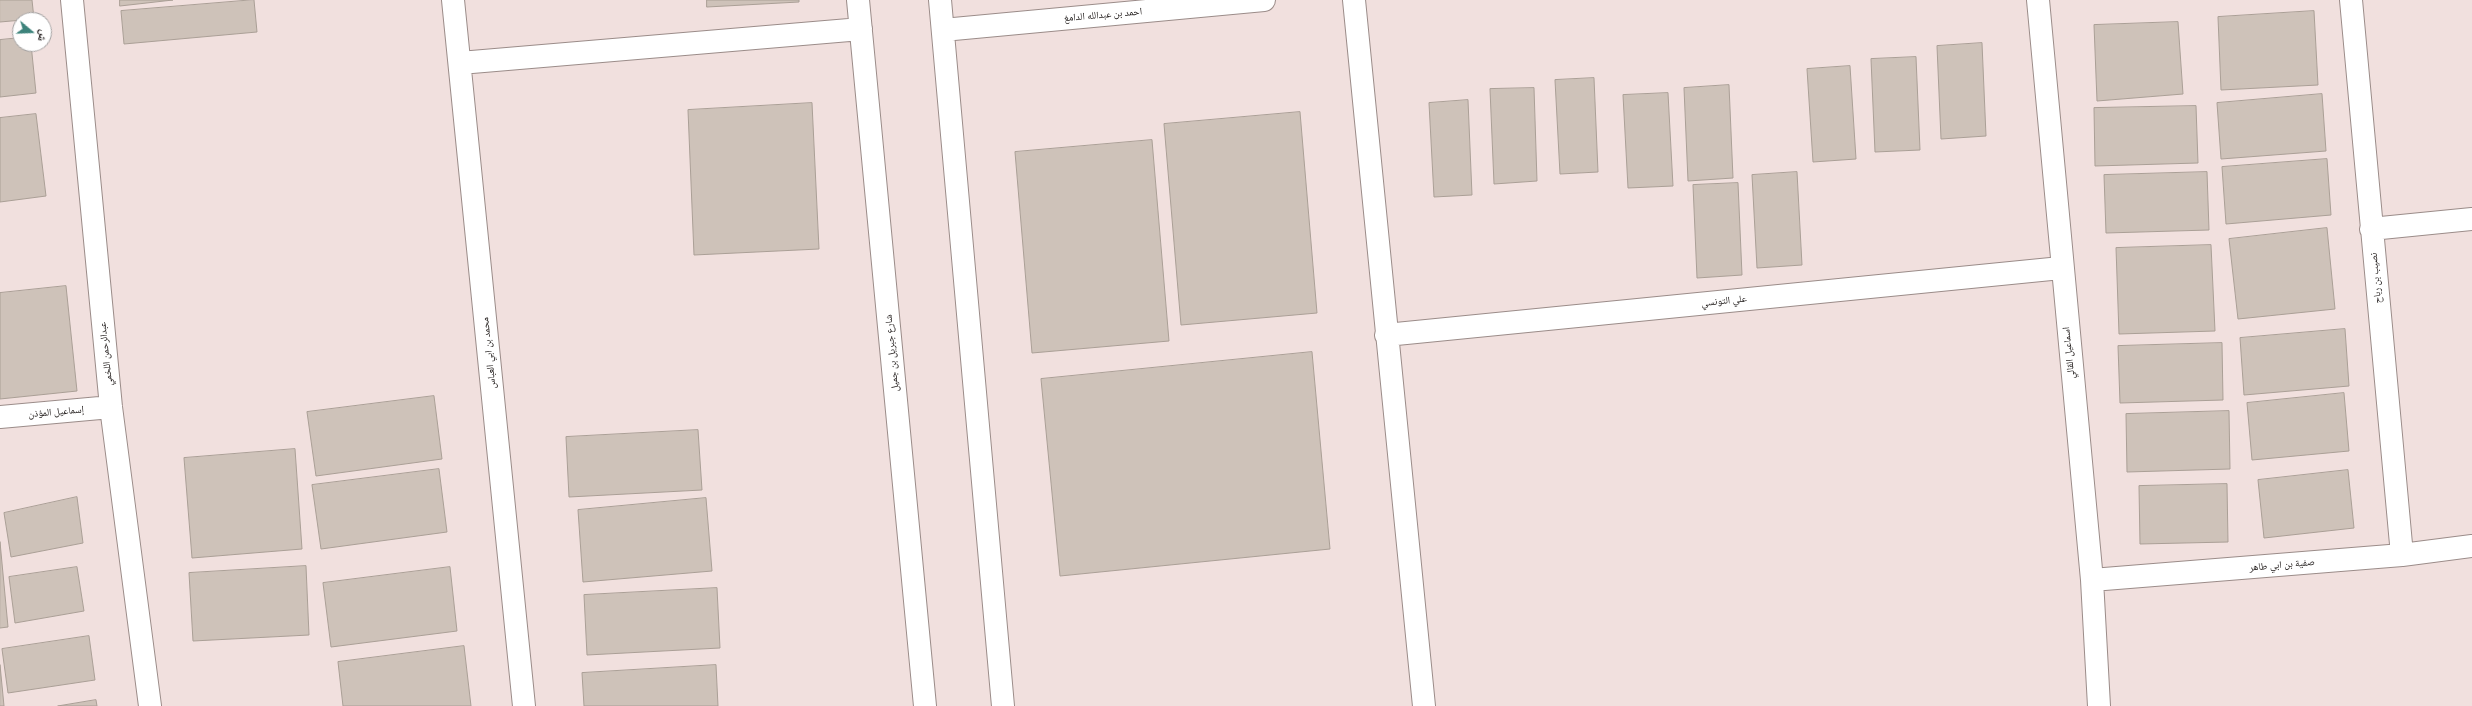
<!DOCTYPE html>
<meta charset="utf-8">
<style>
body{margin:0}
#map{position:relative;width:2472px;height:706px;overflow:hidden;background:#f1e0de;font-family:"Fira Sans Condensed","Noto Naskh Arabic",sans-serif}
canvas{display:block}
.north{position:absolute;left:12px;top:12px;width:40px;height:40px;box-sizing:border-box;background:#fff;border:1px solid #a3a1a1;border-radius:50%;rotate:109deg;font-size:11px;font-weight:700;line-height:16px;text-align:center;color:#1a1514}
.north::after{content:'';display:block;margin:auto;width:14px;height:18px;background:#3d837b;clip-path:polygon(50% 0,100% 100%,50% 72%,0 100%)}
</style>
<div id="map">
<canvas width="2472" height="706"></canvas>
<div class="north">ش</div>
</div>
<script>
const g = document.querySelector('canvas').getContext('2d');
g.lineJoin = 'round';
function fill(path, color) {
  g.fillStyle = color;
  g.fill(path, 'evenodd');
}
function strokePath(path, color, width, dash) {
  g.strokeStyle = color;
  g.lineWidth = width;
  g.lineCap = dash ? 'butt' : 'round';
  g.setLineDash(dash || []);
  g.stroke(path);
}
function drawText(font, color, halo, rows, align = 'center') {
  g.font = font + ' "Fira Sans Condensed","Noto Naskh Arabic",sans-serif';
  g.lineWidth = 4;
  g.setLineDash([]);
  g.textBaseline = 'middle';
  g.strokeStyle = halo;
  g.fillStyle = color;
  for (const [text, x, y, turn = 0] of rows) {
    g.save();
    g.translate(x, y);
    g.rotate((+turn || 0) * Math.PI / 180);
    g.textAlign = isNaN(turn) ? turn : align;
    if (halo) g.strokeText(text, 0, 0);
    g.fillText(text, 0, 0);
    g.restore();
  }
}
const building = new Path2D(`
 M0,0H32L34,19L0,22Z
 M120,0H173L120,6Z
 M254,0L257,32L124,44L121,11Z
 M707,0H799V2L707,7Z
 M2314,11L2318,85L2221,90L2218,17Z
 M2178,22L2183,94L2097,101L2094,25Z
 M20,38V44H31L36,93L0,97V40Z
 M1982,43L1986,136L1941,139L1937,46Z
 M1916,57L1920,150L1875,152L1871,59Z
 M1850,66L1856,159L1813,162L1807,69Z
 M1594,78L1598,172L1560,174L1555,80Z
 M1729,85L1733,178L1688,181L1684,88Z
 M1534,88L1537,181L1494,184L1490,89Z
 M1668,93L1673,186L1628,188L1623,95Z
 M2322,94L2326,151L2221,159L2217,103Z
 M1468,100L1472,195L1434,197L1429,103Z
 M812,103L819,249L694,255L688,110Z
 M2196,106L2198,163L2095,166L2094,108Z
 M1300,112L1317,313L1181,325L1164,124Z
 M36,114L46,196L0,202V118Z
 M1152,140L1169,341L1032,353L1015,152Z
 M2327,159L2331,215L2226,224L2222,167Z
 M1797,172L1802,265L1757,268L1752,175Z
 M2207,172L2209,230L2106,233L2104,175Z
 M1738,183L1742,275L1697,278L1693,185Z
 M2327,228L2335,309L2238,319L2229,239Z
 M2211,245L2215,331L2119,334L2116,248Z
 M66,286L77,391L0,399V293Z
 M2345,329L2349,386L2244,395L2240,338Z
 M2222,343L2223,400L2120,403L2118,346Z
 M1312,352L1330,549L1060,576L1041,379Z
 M2344,393L2349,451L2252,460L2247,403Z
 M434,396L442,459L316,476L307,412Z
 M2229,411L2230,469L2127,472L2126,414Z
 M698,430L702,490L569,497L566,437Z
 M295,449L302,549L192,558L184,458Z
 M439,469L447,532L321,549L312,485Z
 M2348,470L2354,528L2264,538L2258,480Z
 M2227,484L2228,542L2140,544L2139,486Z
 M77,497L83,543L11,557L4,513Z
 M706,498L712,571L583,582L578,510Z
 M0,542L8,627L0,628Z
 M306,566L309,635L193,641L189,573Z
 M77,567L84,611L15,623L9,577Z
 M450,567L457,631L331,647L323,583Z
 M717,588L720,648L587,655L584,595Z
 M89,636L95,680L8,693L2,649Z
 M464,646L471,706H343L338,662Z
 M0,665L4,706H0Z
 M716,665L718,706H584L582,673Z
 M96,700L97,706H58Z`);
fill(building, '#cec2b9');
strokePath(building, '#aa9f96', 1);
const minor = new Path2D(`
 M72,0L111,407L150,706
 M453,0L524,706
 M858,0L925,706
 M940,0L1003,706
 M1354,0L1424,706
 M2038,0L2092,580L2099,706
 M2351,0L2402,555
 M943,30L1264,0
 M460,63L861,29
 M2371,229L2472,219
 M1386,335L2061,268
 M0,417L111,407
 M2092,580L2402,555L2472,546`);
strokePath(minor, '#9b8c89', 24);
strokePath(minor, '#fff', 22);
drawText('10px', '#1a1514', '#fff', [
 ["احمد بن عبدالله الدامغ",1103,15,-5],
 ["نصيب بن رباح",2376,278,-95],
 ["علي التونسي",1724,301,-6],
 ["محمد بن ابي العباس",489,353,-96],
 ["شارع جبريل بن جميل",892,353,-95],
 ["اسماعيل القالي",2069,353,-96],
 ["عبدالرحمن اللخمي",106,354,-96],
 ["إسماعيل المؤذن",56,412,-5],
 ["صفية بن ابي طاهر",2282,565,-5]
]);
</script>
